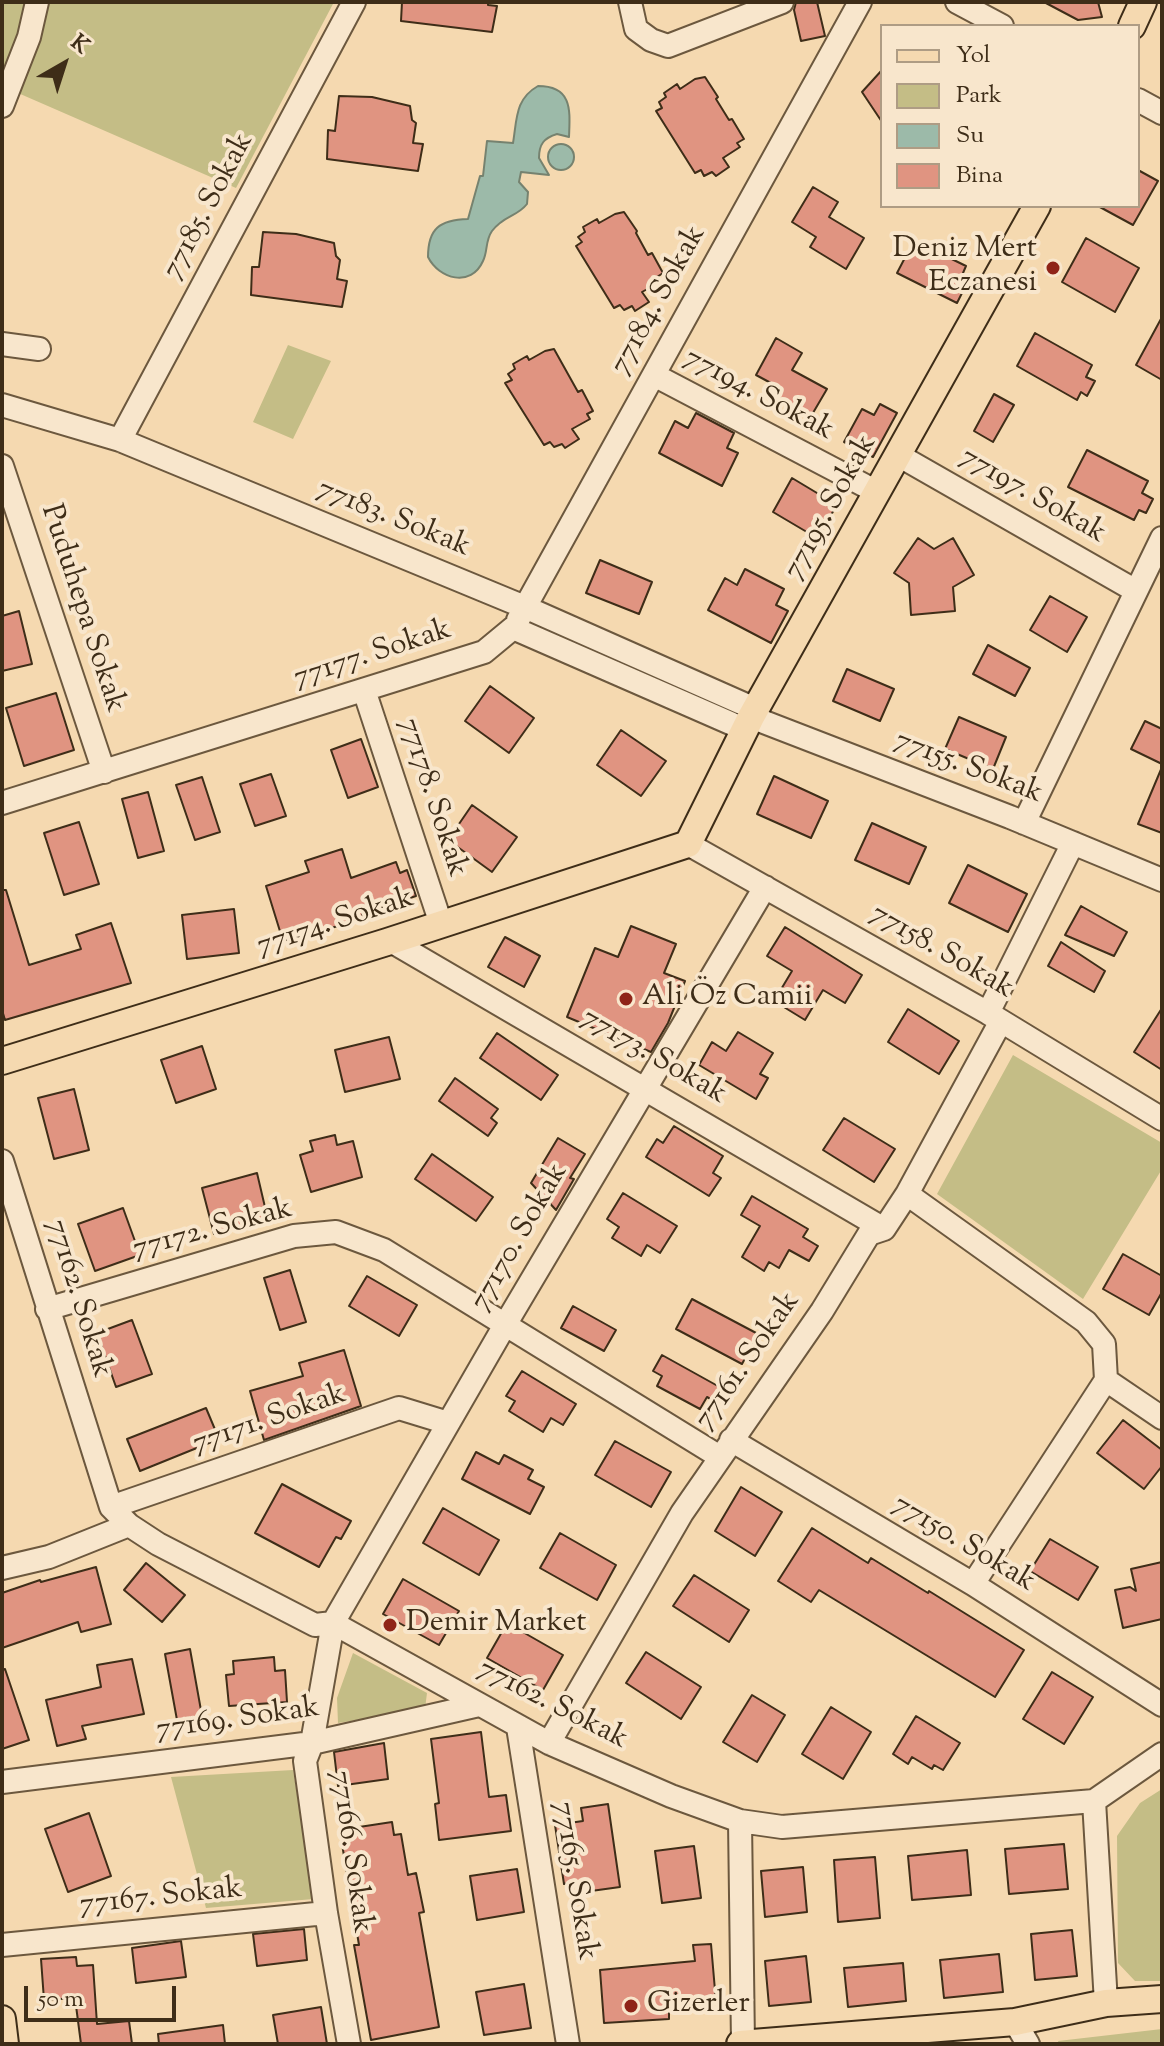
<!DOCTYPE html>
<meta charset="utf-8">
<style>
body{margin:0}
#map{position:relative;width:1164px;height:2046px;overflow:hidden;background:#f5d9b0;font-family:"Sorts Mill Goudy",serif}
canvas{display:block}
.frame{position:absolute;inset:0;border:4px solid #3e2d18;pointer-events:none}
.legend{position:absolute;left:880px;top:24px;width:260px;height:184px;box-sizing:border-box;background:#f8e6cc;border:2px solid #ae9c84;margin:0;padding:10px 14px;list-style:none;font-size:24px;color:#3e2d18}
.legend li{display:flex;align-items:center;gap:16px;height:40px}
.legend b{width:40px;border:2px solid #ae9c84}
.north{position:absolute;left:24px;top:24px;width:80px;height:80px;-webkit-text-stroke:6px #f8e6cc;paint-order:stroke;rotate:39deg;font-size:22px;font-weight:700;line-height:32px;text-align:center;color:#3e2d18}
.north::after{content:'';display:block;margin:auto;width:28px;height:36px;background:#3e2d18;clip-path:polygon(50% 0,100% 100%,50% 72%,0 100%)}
.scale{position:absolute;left:24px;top:1986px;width:152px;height:36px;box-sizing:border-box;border:4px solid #3e2d18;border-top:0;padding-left:10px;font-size:24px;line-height:28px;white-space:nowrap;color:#3e2d18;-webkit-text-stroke:6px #f8e6cc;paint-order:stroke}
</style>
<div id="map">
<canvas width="1164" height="2046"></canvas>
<div class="frame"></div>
<ul class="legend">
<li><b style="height:10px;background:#f5d9b0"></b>Yol</li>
<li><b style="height:22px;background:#c4bd86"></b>Park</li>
<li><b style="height:22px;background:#9cbaa9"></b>Su</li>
<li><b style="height:22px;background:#e09481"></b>Bina</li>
</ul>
<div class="north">K</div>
<div class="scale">50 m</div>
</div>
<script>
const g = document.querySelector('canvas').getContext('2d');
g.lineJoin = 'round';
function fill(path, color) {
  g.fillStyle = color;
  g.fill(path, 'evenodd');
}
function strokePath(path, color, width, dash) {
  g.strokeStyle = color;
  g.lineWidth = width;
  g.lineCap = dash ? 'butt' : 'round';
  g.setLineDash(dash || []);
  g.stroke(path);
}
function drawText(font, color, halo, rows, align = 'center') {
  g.font = font + ' "Sorts Mill Goudy",serif';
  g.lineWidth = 8;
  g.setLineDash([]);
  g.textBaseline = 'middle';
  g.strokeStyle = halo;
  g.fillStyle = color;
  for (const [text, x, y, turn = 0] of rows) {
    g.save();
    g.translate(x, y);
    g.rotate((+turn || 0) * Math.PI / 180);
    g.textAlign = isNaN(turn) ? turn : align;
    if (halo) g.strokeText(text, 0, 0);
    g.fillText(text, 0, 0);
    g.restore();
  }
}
fill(new Path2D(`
 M2,2H334L236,188L18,93L2,120Z
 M288,345L331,361L293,439L253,422Z
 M1013,1055L1162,1143V1169L1083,1299L937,1194Z
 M353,1653L427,1693L425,1709L338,1723L337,1698Z
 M293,1770L314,1899L206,1908L171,1777Z
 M1162,1789V1981H1135L1118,1963L1117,1836L1140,1803Z
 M1162,2029V2044H1059L1058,2041Z`), '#c4bd86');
const water = new Path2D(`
 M538,86C573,86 570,111 569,137L557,134C544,138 539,144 539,158L549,175L521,172L519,182L528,192L527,204C517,217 504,215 492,231C485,241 488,251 483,261C471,288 439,279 428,257C428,228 440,220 468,219L480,176H483L487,141L513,143C517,119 515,99 538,86Z
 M548 157a13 13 0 1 1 26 0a13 13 0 1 1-26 0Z`);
fill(water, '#9cbaa9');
strokePath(water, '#76826f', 2);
const building = new Path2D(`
 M402,2H488V5L497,6L492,32L401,21Z
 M796,2H817L825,36L801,41L794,10Z
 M1044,2H1098L1102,17L1078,20Z
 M882,70V122L862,92Z
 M705,77L718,97L716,99L729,120L732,119L744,139L737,143L740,147L723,158L729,167L716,176L712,172L704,176L701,170L695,173L656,111L662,108L659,102L666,97L664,93L677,84L680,89L695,79Z
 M339,96L372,97L410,106L412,120L416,123L413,143L423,144L418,171L327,159L328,130L335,131Z
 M1138,170L1158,181L1133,225L1098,206H1138Z
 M813,187L838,202L829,217L864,238L846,269L810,247L816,237L792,222Z
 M624,212L637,231L636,233L648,255L652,253L663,273L657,277L660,282L642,292L649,302L635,311L632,306L624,310L620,305L614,308L576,246L582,242L578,237L585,232L583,227L597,219L599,223L615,214Z
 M263,232L296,234L334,243L336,256L340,260L337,279L347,281L342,307L251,295L252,267H259Z
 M1086,238L1139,268L1115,312L1062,282Z
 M923,245L966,266L963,273L970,277L957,303L897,273L909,250L918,255Z
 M1162,317V380L1136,365Z
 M1035,333L1092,365L1086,377L1095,381L1087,396L1081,392L1077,400L1017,366Z
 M776,338L802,353L792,370L827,389L810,418L776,400L782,389L756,375Z
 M554,349L578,392L582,390L593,411L587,414L590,419L572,429L579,439L565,448L562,444L554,447L550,442L544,445L505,383L512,380L508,374L515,369L513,364L527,356L529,360L545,351Z
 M994,394L1014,405L993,442L974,431Z
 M880,404L897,413L873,457L844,442L862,409L874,415Z
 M696,413L734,433L727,448L738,453L722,486L659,453L675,421L688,428Z
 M1087,450L1148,481L1142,493L1153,499L1146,513L1139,510L1134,520L1068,487Z
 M792,478L837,505L817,538L773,512Z
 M918,538L934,549L953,538L974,575L953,587L955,611L911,615L909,583L894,573Z
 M600,560L652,582L639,614L586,593Z
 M745,569L784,589L776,605L788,611L771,643L708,610L725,578L737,585Z
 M1050,596L1087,617L1067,652L1030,630Z
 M19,611L32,664L2,671V616Z
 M988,645L1030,668L1015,696L973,674Z
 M847,669L894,689L880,721L833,701Z
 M490,686L534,718L509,753L465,721Z
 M56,693L74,750L24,766L6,708Z
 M959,717L1006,737L993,769L945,749Z
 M1145,721L1162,729V764L1131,749Z
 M621,730L666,761L641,796L597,765Z
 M361,739L378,787L348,798L331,750Z
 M1162,767V833L1138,824Z
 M271,774L286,816L255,826L240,784Z
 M774,776L828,801L811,838L757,814Z
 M202,777L220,832L195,840L176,785Z
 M148,792L164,851L138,858L122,799Z
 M472,805L517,837L492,872L448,840Z
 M79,822L99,884L64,895L44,833Z
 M872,823L926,847L909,884L855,860Z
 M342,849L351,878L396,862L400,873L407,870L416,896L362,914L364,919L283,941L266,886L309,872L305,861Z
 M968,865L1027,894L1008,932L949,903Z
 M2,890H6L29,965L81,949L76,935L111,923L131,983L5,1020L2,1010Z
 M1081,906L1127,932L1114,956L1065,935Z
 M234,909L239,953L187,959L182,915Z
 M631,926L676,944L664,973L685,981L668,1023L651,1052L567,1017L595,948L618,957Z
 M785,927L862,975L845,1003L823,990L805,1020L774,1001L792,971L767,956Z
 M505,937L540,956L524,987L488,967Z
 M1061,942L1105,971L1094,992L1048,966Z
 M1162,1008V1070L1134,1052Z
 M908,1009L959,1041L939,1074L888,1042Z
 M738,1032L773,1053L760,1074L768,1078L756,1099L699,1065L712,1042L726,1051Z
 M497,1033L558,1075L541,1100L480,1058Z
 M389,1037L400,1079L345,1092L335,1050Z
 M202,1046L216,1089L176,1103L161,1060Z
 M455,1078L498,1109L491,1118L497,1123L488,1136L439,1101Z
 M74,1089L89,1150L54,1159L38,1098Z
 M844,1118L895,1149L874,1182L823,1150Z
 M674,1126L723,1156L713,1173L721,1178L709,1196L646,1157L657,1139L663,1143Z
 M335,1135L337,1145L353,1141L362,1177L311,1192L300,1155L313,1151L310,1141Z
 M558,1138L585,1154L570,1178L574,1179L556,1210L531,1183Z
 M432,1154L493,1197L476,1221L415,1179Z
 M257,1173L268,1220L214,1234L202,1188Z
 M623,1193L677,1226L660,1253L647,1245L641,1256L612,1238L619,1227L607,1219Z
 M752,1196L808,1229L803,1237L818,1246L809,1261L789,1250L779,1268L769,1262L764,1271L742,1257L760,1226L741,1215Z
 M123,1208L140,1255L95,1271L78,1224Z
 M1123,1254L1162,1276V1292L1149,1315L1103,1289Z
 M290,1270L306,1322L280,1330L264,1278Z
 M367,1276L417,1305L399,1336L349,1306Z
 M692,1299L758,1334L742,1364L676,1329Z
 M573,1306L616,1330L604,1351L561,1328Z
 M132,1320L152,1374L116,1387L97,1333Z
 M344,1350L361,1406L264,1440L250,1391L303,1376L299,1363Z
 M662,1355L725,1390L718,1403L707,1397L700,1409L657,1386L662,1376L653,1371Z
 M522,1371L576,1404L563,1425L551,1418L543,1432L509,1411L515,1401L506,1396Z
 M206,1408L219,1439L140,1471L127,1439Z
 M1123,1420L1162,1450V1466L1144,1489L1097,1453Z
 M615,1441L671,1472L651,1507L595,1475Z
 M476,1452L499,1464L504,1455L533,1470L528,1479L544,1487L530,1514L462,1479Z
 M282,1484L351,1521L341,1539L336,1537L319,1567L255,1533Z
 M741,1487L782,1512L755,1556L715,1531Z
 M443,1508L499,1540L479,1575L423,1543Z
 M812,1528L868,1563L871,1558L928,1593L929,1591L1024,1650L995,1697L819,1590L811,1602L778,1581Z
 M560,1533L616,1565L597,1600L540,1568Z
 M1050,1539L1098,1567L1078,1600L1030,1571Z
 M1162,1562V1619L1123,1628L1115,1590L1130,1587L1136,1591L1131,1569Z
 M146,1563L185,1595L162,1622L124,1590Z
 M96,1567L111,1624L81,1632L78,1622L2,1648V1593L40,1580L41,1582Z
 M694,1575L749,1610L729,1642L673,1606Z
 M403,1579L459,1611L439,1645L383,1614Z
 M507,1623L563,1655L543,1690L487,1658Z
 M190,1649L202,1716L177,1720L165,1654Z
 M646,1652L701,1687L681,1719L626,1683Z
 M274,1657L275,1671L285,1670L287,1702L229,1706L226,1675L234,1674L233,1661Z
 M132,1659L144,1714L82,1726L86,1739L57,1746L46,1700L101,1687L97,1665Z
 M5,1669L29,1740L2,1749V1670Z
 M1052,1672L1093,1697L1064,1744L1023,1719Z
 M752,1695L785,1715L757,1762L723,1742Z
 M831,1707L871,1732L843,1779L802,1754Z
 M916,1716L960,1743L943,1770L934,1765L932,1769L912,1757L908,1764L893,1754Z
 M481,1732L489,1797L506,1795L511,1831L439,1840L435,1804L439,1803L431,1739Z
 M384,1743L388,1779L338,1786L334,1752Z
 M608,1804L620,1887L591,1891L589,1880L564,1884L555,1825L583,1821L581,1808Z
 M89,1813L111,1876L68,1892L45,1829Z
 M392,1822L394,1835L401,1834L408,1875L416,1873L424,1912L419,1913L439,2027L371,2040L354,1945H359L342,1844L348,1843L346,1829Z
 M1064,1844L1068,1889L1009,1894L1005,1849Z
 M694,1846L701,1898L662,1903L655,1851Z
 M967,1850L971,1895L912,1900L908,1856Z
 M875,1857L880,1918L838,1922L834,1860Z
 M803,1867L807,1912L765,1917L761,1871Z
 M517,1869L524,1912L477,1920L470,1876Z
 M304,1929L307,1960L257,1966L253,1934Z
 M1072,1930L1077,1976L1035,1980L1031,1934Z
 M181,1941L186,1977L136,1983L132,1948Z
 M711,1944L716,2002L669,2006V2019L604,2023L600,1970L695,1961L693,1945Z
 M999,1954L1003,1992L944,1998L940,1960Z
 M806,1956L811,2002L769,2006L765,1961Z
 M76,1957L77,1966L93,1965L97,2024L129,2021L132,2044H81L75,1998L44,2000L41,1959Z
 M903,1963L906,2001L848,2007L844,1968Z
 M524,1984L531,2028L484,2035L476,1992Z
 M321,2007L327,2044H278L273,2015Z
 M223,2025L225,2044H159L158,2034Z`);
fill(building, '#e09481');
strokePath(building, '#3e2d18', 2);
const minor = new Path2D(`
 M630,2L636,29L651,40L668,46L782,2
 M957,2L1002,26
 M1138,100L1162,113
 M2,106L29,37L37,2
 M2,344L39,349
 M654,375L877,492
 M2,405L120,440L527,608L755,709
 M120,440L354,2
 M898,455L1136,591
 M2,466L104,772
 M518,620L860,2
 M364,690L441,924
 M751,717L1010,817L1162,880
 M2,803L484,652L513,628L744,729
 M1024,823L1162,538
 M688,844L988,1013L1162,1119
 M391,941L884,1229
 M988,1013L1073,843
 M2,1161L111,1507L129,1525L158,1544L315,1625L333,1623L549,1743L671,1796L740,1821L782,1827L1094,1801L1162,1754
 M907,1194L1086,1322L1104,1344L1106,1380
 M47,1309L294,1236L336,1232L384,1250L720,1457
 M731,1440L973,1584L1162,1705
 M111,1507L399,1408L448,1423
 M2,1568L49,1557L129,1525
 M973,1584L1106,1380L1162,1418
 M518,1727L568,2044
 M549,1743L682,1513L822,1311L869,1234L884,1229L907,1194L1001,1021
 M2,1782L312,1743L479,1705
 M1094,1801L1106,2003
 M740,1821L743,2044
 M2,1945L326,1913
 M1015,2022L1028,2044
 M349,2044L326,1913L305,1761L312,1743L333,1623L505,1325L765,887`);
const major = new Path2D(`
 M1132,26L1143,2
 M2,1061L387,942L688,844L751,717L1037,206
 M2,2019L5,2044
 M740,2044L1015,2022L1106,2003L1162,1999`);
strokePath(minor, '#6c583e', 26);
strokePath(major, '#3e2d18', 30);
strokePath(minor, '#f8e6cc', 22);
strokePath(major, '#f5d9b0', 26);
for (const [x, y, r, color] of [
 [1053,268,8,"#8f2418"],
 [626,999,8,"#8f2418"],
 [390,1625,8,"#8f2418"],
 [631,2006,8,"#8f2418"]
]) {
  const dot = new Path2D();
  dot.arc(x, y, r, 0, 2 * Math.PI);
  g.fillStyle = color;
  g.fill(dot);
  strokePath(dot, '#f8e6cc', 3);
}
drawText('30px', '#3e2d18', '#f8e6cc', [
 ["77185. Sokak",210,207,-62],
 ["77184. Sokak",660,301,-61],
 ["77194. Sokak",758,396,28],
 ["77197. Sokak",1032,497,30],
 ["77195. Sokak",832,508,-61],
 ["77183. Sokak",393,520,22],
 ["Puduhepa Sokak",81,609,72],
 ["77177. Sokak",373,656,-18],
 ["77155. Sokak",968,769,21],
 ["77178. Sokak",431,798,72],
 ["77174. Sokak",336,924,-18],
 ["77158. Sokak",941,953,30],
 ["77173. Sokak",653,1058,30],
 ["77172. Sokak",213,1231,-15],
 ["77170. Sokak",521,1238,-60],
 ["77162. Sokak",77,1299,73],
 ["77161. Sokak",749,1362,-55],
 ["77171. Sokak",270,1421,-19],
 ["77150. Sokak",963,1545,31],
 ["77162. Sokak",552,1706,27],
 ["77169. Sokak",238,1721,-8],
 ["77166. Sokak",349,1852,82],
 ["77165. Sokak",573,1881,81],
 ["77167. Sokak",161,1899,-6]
]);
drawText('30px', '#3e2d18', '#f8e6cc', [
 ["Deniz Mert",1037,251,"right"],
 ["Eczanesi",1037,285,"right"],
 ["Ali Öz Camii",642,999],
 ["Demir Market",406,1625],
 ["Gizerler",647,2006]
], 'left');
</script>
